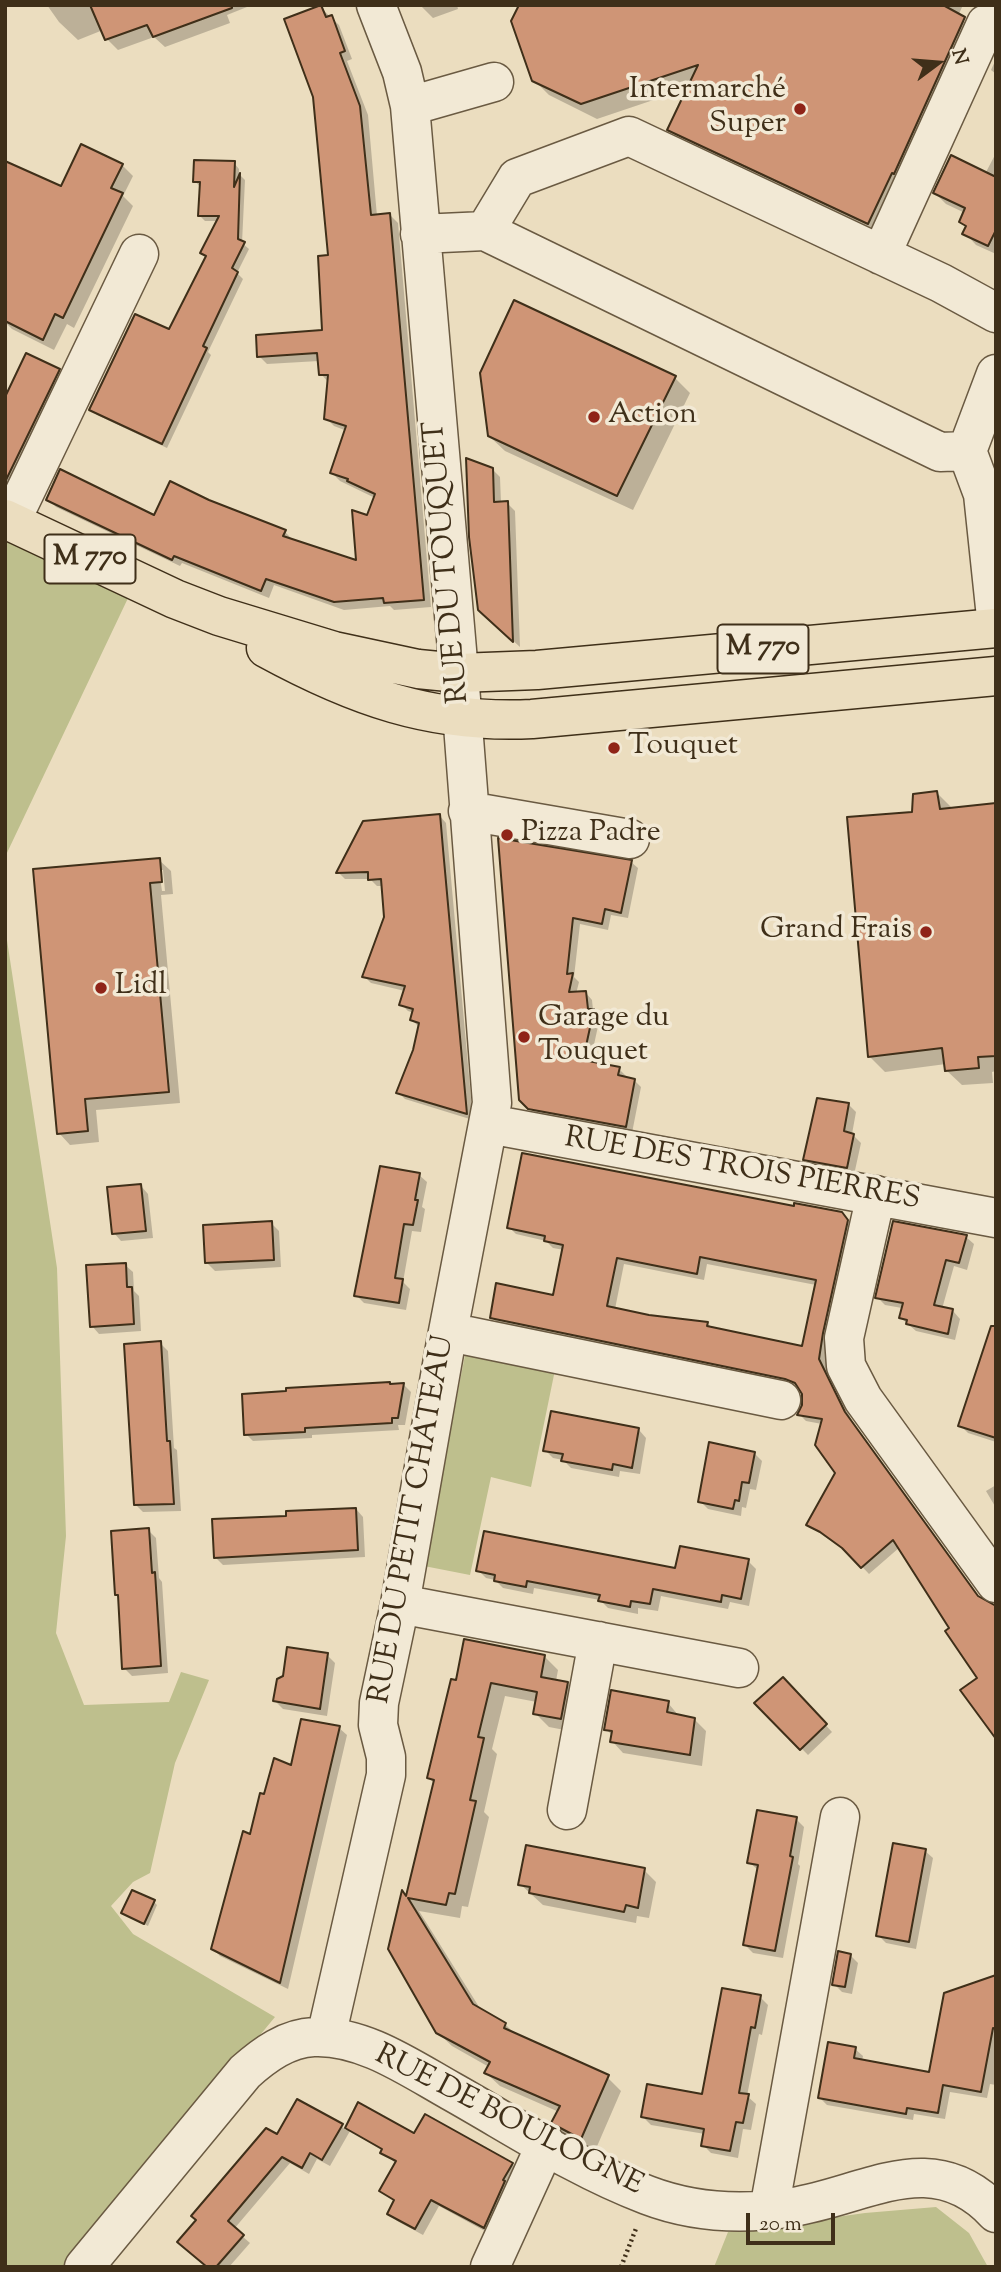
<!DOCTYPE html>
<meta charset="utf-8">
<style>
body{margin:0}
#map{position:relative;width:1001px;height:2272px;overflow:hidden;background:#ebddbf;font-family:"Sorts Mill Goudy",serif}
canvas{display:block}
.frame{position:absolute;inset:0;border:7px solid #3f2f19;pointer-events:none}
.north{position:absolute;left:903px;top:28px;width:70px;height:70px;-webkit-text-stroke:5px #f2e9d5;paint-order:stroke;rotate:74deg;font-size:19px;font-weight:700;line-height:28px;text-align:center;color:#3f2f19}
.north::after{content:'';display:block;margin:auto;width:24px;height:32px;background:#3f2f19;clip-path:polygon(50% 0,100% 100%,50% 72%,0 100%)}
.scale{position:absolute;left:746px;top:2213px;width:89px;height:32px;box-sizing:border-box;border:4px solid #3f2f19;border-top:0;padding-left:9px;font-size:21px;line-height:24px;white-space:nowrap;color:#3f2f19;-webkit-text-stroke:5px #f2e9d5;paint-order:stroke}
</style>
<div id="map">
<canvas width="1001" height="2272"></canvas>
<div class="frame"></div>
<div class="north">N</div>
<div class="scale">20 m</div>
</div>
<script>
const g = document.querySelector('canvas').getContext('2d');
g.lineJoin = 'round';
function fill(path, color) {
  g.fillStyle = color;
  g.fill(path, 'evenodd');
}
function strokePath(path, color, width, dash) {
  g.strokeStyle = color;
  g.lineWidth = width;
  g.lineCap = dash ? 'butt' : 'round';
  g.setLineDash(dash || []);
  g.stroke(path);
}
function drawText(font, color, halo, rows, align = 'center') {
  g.font = font + ' "Sorts Mill Goudy",serif';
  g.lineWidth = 7;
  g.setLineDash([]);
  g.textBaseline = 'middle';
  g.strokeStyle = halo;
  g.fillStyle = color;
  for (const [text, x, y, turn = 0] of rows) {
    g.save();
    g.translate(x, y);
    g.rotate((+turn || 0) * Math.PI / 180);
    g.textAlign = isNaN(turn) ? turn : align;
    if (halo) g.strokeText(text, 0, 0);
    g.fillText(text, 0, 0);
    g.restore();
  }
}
fill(new Path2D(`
 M5,536L129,596L5,857Z
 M5,927L57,1268L66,1536L56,1633L84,1705L169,1702L181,1672L209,1680L175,1763L150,1873L133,1882L111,1906L133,1934L275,2017L154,2163L64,2267H5Z
 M467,1345L556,1365L531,1487L491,1477L470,1575L424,1566Z
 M936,2207L969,2233L988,2267H714L728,2232L865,2213Z`), '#bebf8d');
fill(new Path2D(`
 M47,5H252L227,15L230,23L165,47L154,37L118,50L107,39L103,30L78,40L59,22Z
 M420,5H457L458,9L433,18Z
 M521,5H963L958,16L979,34L883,238L685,145L669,130L689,88L597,119L549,95L534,80Z
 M320,7L339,25L352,59L347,61L368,115L377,216L390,215L398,223L431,607L394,610L390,606L344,610L274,585L269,598L182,563L180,566L56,507L48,499L155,517L208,502L285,532L293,540L358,563L368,517L375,498L340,481L332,473L347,431L334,426L326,418L329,383L321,374L319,361L267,364L259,356L324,332L330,256Z
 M996,59V74L991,70Z
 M996,153V254L976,245L965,233L967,228L961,222L965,213L946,204L935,193L985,174Z
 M234,163L239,169V174L245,180L242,243L249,249L237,273L243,279L208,352L211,355L167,448L97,415L92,410L170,332L207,258L202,253L218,221H205L199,215L201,188L195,181Z
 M122,165L133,176L123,196L133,206L74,328L67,324L54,350L12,329L5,322V308L62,188Z
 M59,370L70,381L17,491L5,485V401Z
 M675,378L690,393L633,510L505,451L489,436Z
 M492,469L500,477L501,503H507L515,511L520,647L488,618Z
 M937,793L953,809L996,804V1071L992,1072L993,1083L962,1085L946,1070V1064L885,1072L869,1056L914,814Z
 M439,815L446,823L473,1120L405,1099L398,1092L414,1050L419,1027L412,1020L414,1013L408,1011L401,1004L405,991L371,983L364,976L385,917L384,886H377L370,879H345L339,873Z
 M500,840L631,862L638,868L628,918L611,915L608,930L580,924L574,977L579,982L576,994L586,993L592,1000L593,1010L600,1017L590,1063L619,1069L626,1076L625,1078L634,1080L641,1087L632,1133L537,1115L521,1099Z
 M159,860L171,871L173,894L161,895L180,1103L96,1110L99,1142L70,1145L59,1133L35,871ZM159,870H163L165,891H162Z
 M848,1104L856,1112L852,1134L861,1143L854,1175L813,1167L805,1159Z
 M419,1175L427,1182L422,1207L425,1209L421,1232L412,1231L403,1282L410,1289L406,1310L364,1303L356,1295Z
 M141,1186L148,1194L153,1238L121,1241L114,1233Z
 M795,1208L842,1213L854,1229L829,1341L826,1367L852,1421L983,1602L979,1679L951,1629L900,1547L869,1574L850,1554L808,1525L837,1473L822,1424L806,1421L799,1414L804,1404V1393L801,1389L794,1385L499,1325L492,1317L554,1297L564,1250L553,1248L546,1241L516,1234L509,1227ZM624,1264L704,1280L707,1264L816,1285L804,1348L713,1329L707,1323L649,1316L615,1309Z
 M271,1223L279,1231L281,1267L215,1271L207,1263Z
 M966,1237L974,1244L967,1270L954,1266L942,1309L953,1311L960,1319L955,1340L916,1331L901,1318L902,1308L885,1305L877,1297Z
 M125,1265L133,1272L134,1291L139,1296L141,1331L99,1334L92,1326Z
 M160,1343L168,1351L174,1448L177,1450L181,1511L143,1512L136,1505Z
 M996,1347V1442L968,1433L960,1425Z
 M404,1385L411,1392L405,1425H398L399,1430L312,1435V1438L253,1441L246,1434Z
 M639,1430L646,1438L640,1474L620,1471L619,1477L571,1468L563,1460L553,1458L545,1450Z
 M754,1453L762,1461L756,1490L750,1489L746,1508L742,1507L741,1516L708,1509L700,1501Z
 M996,1485V1508L986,1491Z
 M356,1509L363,1517L365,1557L223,1565L215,1557Z
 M148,1530L156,1538L159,1578L162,1582L168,1673L132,1676L124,1668L120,1598L116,1594Z
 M748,1561L756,1569L749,1606L730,1602L728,1609L661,1596L658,1611L638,1608V1614L608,1608L600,1600L534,1588L533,1594L503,1588L495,1580L486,1578L478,1570H677Z
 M327,1655L335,1663L327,1716L283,1709L275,1701Z
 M544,1656L558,1670L556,1681L567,1683L581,1697L575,1732L549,1727L535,1713L537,1702L505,1696L492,1749L497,1754L484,1812L489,1817L468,1907L462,1906L460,1918L419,1911L481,2010L505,2024L517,2036L607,2077L621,2091L595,2151L567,2137L553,2123L559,2112L500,2086L486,2073L489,2067L452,2046L437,2032L408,1898L435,1784L429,1778L452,1681Z
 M783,1679L832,1732L808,1755L757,1703Z
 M668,1703L679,1716L694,1719L706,1731L702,1766L623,1753L612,1741L613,1736L606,1729Z
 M339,1728L347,1735L288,1989L220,1956L213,1949L265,1796L292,1767Z
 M796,1819L804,1827L798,1864L800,1866L783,1958L753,1953L745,1945L758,1870L749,1862Z
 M925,1851L933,1858L916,1949L886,1943L878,1935Z
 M644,1870L656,1882L649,1918L637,1916L636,1923L543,1905L520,1884Z
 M154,1902L157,1905L148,1926L123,1913Z
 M850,1955L858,1963L852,1994L842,1992L834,1984Z
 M996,1977V2085L990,2084L987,2098L950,2092L945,2119L914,2114L913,2120L827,2105L820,2098L855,2049L863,2056L862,2061L931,2074Z
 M760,1997L768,2005L762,2035L759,2034L747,2096L756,2104L751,2130L743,2129L738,2158L711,2153L703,2145L705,2134L651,2125L643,2117L704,2096Z
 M359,2105L415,2136L512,2164L520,2172L492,2235L439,2206L423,2235L397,2221L389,2213L395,2202L381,2191L396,2164L383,2151L350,2131L330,2166L317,2159L309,2174L290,2163L234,2229L250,2243L229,2267H208L187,2249L278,2137L341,2126L346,2130Z`), '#0003');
const building = new Path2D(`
 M90,5H232V8L153,37L147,25L105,40Z
 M321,5L326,17L332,15L345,51L340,53L360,106L371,215L390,213L424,600L384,603L383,598L334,602L266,579L261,591L174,556L172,560L46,500L60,469L154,515L170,481L209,500L286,530L283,536L356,560L352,510L367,515L375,494L347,481L348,479L330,473L346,426L324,419L328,375H319L317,353L257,357L256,335L322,330L318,256L328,255L313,97L284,19Z
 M519,5H943L965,17L894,174L892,173L868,224L667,130L698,65L581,104L532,81L511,21Z
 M81,144L123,164L111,188L123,193L63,318L55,314L43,340L5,321V161L61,186Z
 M951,155L996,177V230L988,246L962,234L966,226L959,222L965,208L933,193Z
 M194,160L235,161L234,187L240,173L238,239L245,242L232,268L238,272L203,346L207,348L162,444L89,410L135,314L169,329L206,256L200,253L219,216H198L200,182H193Z
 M514,300L676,376L617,496L488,436L480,373Z
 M26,353L60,369L5,482V397Z
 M466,458L493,468L494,502L508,501L513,642L478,610L469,537Z
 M937,791L940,809L996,803V1056L978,1057L979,1068L945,1071L942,1048L868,1057L847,817L912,812L913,794Z
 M440,814L443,849L467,1114L396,1093L413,1050L419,1023L410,1020L413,1009L399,1005L405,986L362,977L384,917L381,879L368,880V872L336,873L363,821Z
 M498,838L632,860L621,913L605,909L602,924L573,918L567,974L573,973L569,992L586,991L588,1009H594L583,1060L620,1067L618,1075L635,1079L626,1127L528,1109L519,1100Z
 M160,858L162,882L150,883L169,1092L85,1099L88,1131L57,1134L33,869Z
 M817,1098L849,1103L844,1131L854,1134L847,1168L803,1160Z
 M522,1153L794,1206V1203L842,1212L848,1220L823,1333L819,1359L845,1412L978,1596L996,1606V1739L960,1690L977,1678L945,1631L949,1628L893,1540L861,1568L842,1548L820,1532L806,1525L835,1473L815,1445L822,1419L797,1415L802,1405V1394L795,1383L785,1379L490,1318L496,1283L553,1295L563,1245L544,1241L545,1236L507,1228ZM700,1257L816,1280L802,1346L707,1326L708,1322L649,1315L607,1306L617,1258L697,1274Z
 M380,1166L420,1173L415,1200H418L413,1225L404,1224L395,1278L403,1279L399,1303L354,1296Z
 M141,1184L146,1231L112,1234L107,1187Z
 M272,1221L274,1260L205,1263L203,1225Z
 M893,1221L967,1235L959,1263L946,1260L934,1305L953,1309L948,1334L906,1324L907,1320L899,1318L903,1303L875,1298Z
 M126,1263L127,1287H132L134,1324L90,1327L86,1265Z
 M991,1326H996V1438L958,1426Z
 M161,1341L167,1441H170L174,1504L134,1505L124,1344Z
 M390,1382V1384L404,1383L398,1418H392V1423L305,1428V1432L244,1435L242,1394L286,1391V1388Z
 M551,1411L639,1428L632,1468L613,1464L612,1470L561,1461L563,1454L543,1451Z
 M709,1442L755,1452L749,1483L742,1482L739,1501L735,1500L733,1509L698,1502Z
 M356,1508L358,1550L214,1558L212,1519L286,1516V1511Z
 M149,1528L152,1573L155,1572L161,1666L122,1669L118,1595H115L111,1531Z
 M484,1531L675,1568L680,1546L749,1559L741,1599L722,1595L721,1602L653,1589L650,1604L631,1601L630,1607L598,1601L600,1595L564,1588L527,1581L526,1587L494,1581L495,1575L476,1571Z
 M464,1639L545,1655L541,1677L568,1682L561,1719L533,1714L537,1692L491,1683L478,1737L484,1738L470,1800L476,1801L455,1894L449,1893L446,1905L408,1898L473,2004L506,2023L504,2028L609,2075L581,2139L551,2123L560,2106L484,2073L490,2062L436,2033L388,1949L402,1890L406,1896L434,1780L427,1778L451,1679L456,1680Z
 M287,1647L328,1653L320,1709L273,1701L277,1679L283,1676Z
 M783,1677L827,1724L800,1750L754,1703Z
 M611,1690L669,1701L667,1712L695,1718L690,1755L610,1742L612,1731L604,1730Z
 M301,1719L340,1726L280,1983L211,1949L243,1831L250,1834L260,1793L264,1794L274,1758L291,1765Z
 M757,1810L797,1817L790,1856L793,1857L775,1951L743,1945L758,1865L747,1863Z
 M893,1843L926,1849L909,1942L876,1936Z
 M526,1845L645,1868L638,1908L626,1905L624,1912L529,1893L530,1887L518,1885Z
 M132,1890L155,1900L144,1924L121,1913Z
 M838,1951L851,1954L845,1987L832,1985Z
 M996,1975V2029L993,2028L981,2092L943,2085L938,2113L907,2108L906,2114L818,2098L828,2042L856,2047L854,2058L929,2072L944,1993Z
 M722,1988L761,1995L755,2028L751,2027L739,2093L749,2094L743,2123L736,2122L730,2151L701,2146L704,2129L641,2117L647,2084L702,2094Z
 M297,2099L343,2124L322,2160L310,2153L302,2168L282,2157L228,2221L244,2235L216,2267H207L177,2242L196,2220L191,2216L266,2128L277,2134Z
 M358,2102L414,2133L425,2114L513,2163L503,2180L505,2181L484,2228L431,2200L415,2229L387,2214L394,2200L379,2191L396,2161L380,2153L382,2149L345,2128Z`);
fill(building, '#cf9576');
strokePath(building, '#3f2f19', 2);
const minor = new Path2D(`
 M410,106L494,82
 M485,231L940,452L967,451
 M420,234L485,231L517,178L629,136L941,283L996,313
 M881,255L986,24
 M996,374L967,451L983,494L996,617
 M11,521L139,254
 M468,811L630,839
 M489,1124L996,1218
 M876,1195L844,1338L846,1366L863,1399L996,1583
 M449,1332L781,1400
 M400,1604L739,1668
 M567,1810L598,1641
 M326,2037L386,1775V1757L378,1725L379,1703L400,1604L446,1342L492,1103L459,673L410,106L402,72L376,5
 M769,2210L840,1817
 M84,2267L245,2072C264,2055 287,2038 314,2037C363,2035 410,2068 451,2091C515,2127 578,2169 647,2195C694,2213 744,2215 793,2207C867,2195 933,2145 996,2213
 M490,2267L546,2144`);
const major = new Path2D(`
 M5,519L175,599L219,616L334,651L418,669L459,673L537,670L996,628
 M266,648C354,696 431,724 532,719L996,676`);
strokePath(minor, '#6a5a42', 41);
strokePath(major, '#3f2f19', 41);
strokePath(new Path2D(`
 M621,2267L637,2226`), '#3f2f19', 4.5, [2, 3.5]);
strokePath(minor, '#f2e9d5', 38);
strokePath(major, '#ebddbf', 38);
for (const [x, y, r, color] of [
 [800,109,7,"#8f2418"],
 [594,417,7,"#8f2418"],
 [614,748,7,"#8f2418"],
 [507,835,7,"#8f2418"],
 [926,932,7,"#8f2418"],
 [101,988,7,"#8f2418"],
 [524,1037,7,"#8f2418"]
]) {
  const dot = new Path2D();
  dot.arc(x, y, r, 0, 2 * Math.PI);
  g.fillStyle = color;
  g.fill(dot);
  strokePath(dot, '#f2e9d5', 2.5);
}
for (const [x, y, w] of [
 [90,559,91],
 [763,649,91]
]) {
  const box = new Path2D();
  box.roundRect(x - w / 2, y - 24.5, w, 49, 5);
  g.fillStyle = '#f2e9d5';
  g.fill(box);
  strokePath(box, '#3f2f19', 2);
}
drawText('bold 28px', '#3f2f19', null, [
 ["M 770",90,559],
 ["M 770",763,649]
]);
drawText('30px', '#3f2f19', '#f2e9d5', [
 ["Intermarché",786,92,"right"],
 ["Super",786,126,"right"],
 ["Action",608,417],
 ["Touquet",628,748],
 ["Pizza Padre",521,835],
 ["Grand Frais",912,932,"right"],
 ["Lidl",115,988],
 ["Garage du",538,1020],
 ["Touquet",538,1054]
], 'left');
drawText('30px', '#3f2f19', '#f2e9d5', [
 ["RUE DU TOUQUET",449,562,-95],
 ["RUE DES TROIS PIERRES",742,1171,10],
 ["RUE DU PETIT CHATEAU",414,1520,-80],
 ["RUE DE BOULOGNE",508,2122,27]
]);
</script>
